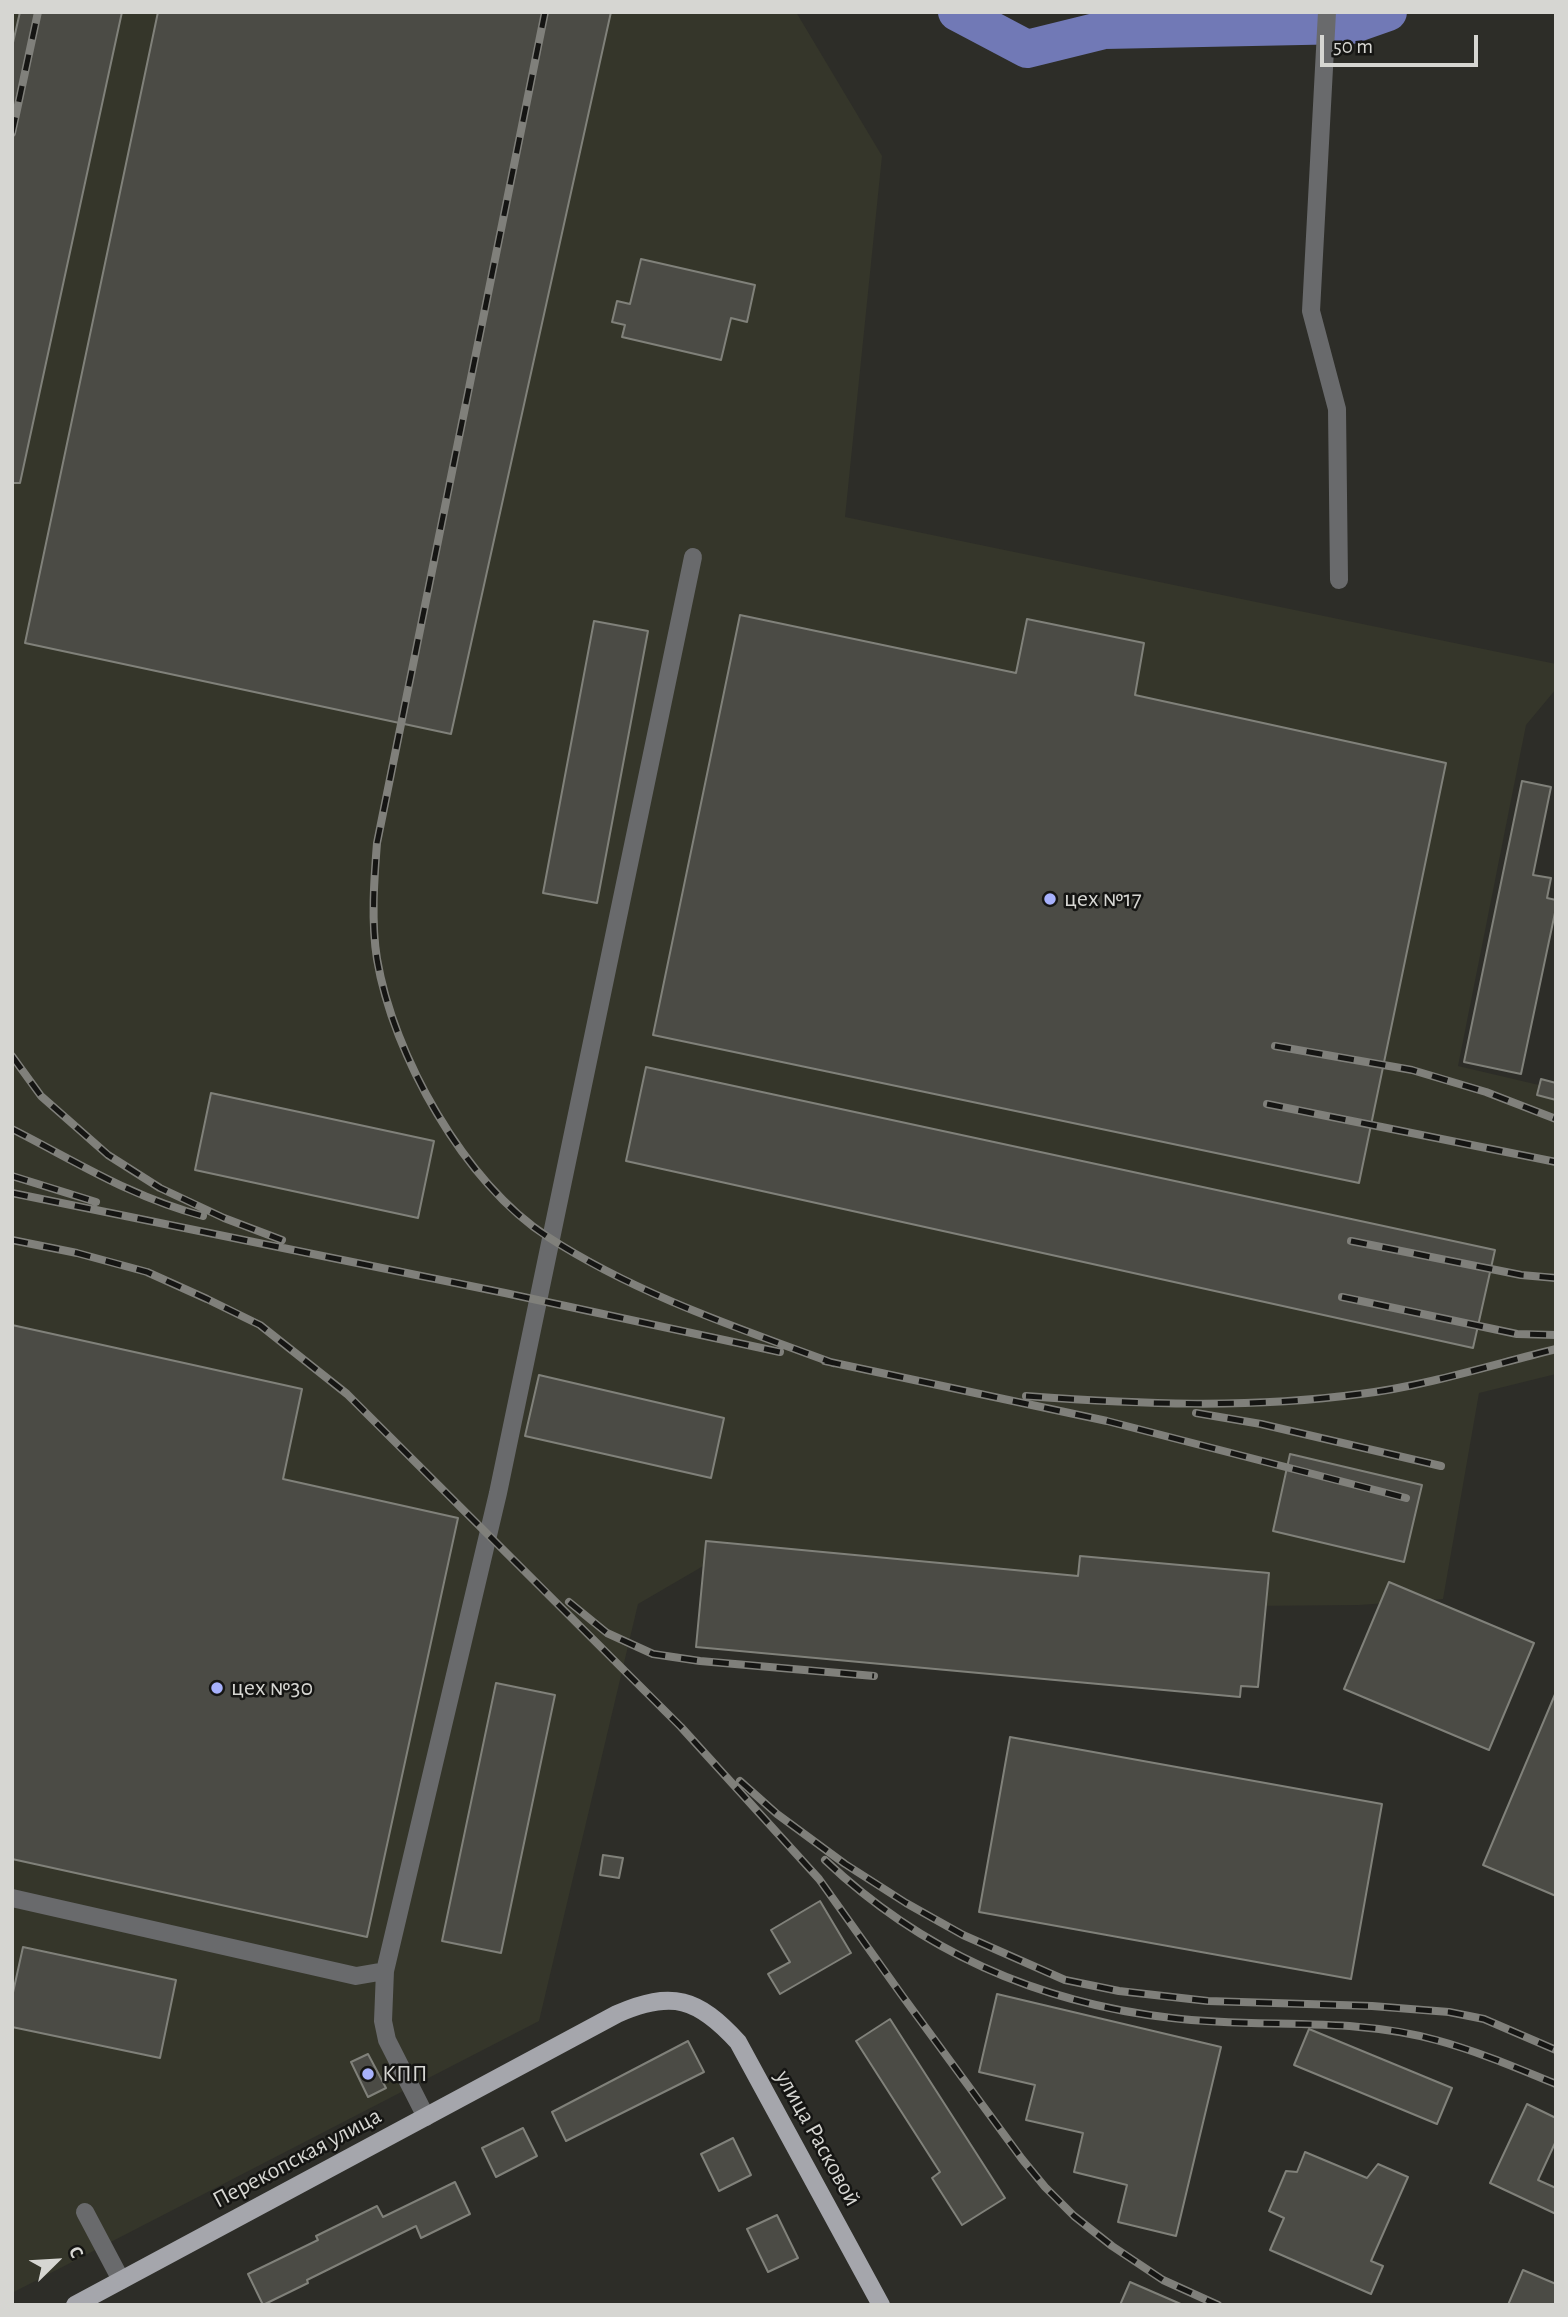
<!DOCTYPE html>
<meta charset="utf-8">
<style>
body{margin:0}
#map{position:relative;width:1568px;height:2317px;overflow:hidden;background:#2d2d28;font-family:"Alegreya Sans",sans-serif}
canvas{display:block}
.frame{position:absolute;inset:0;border:14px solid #d6d6d2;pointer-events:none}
.north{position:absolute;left:21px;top:2226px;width:70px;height:70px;-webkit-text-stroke:5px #151513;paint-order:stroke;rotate:66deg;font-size:19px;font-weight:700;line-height:28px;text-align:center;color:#d6d6d2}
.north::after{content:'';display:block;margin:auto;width:24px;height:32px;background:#d6d6d2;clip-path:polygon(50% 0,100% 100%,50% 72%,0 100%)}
.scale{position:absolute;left:1320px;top:35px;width:158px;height:32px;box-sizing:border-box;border:4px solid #d6d6d2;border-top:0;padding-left:9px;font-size:21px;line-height:24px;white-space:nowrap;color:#d6d6d2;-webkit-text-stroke:5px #151513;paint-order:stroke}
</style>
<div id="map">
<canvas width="1568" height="2317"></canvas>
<div class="frame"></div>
<div class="north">С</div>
<div class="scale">50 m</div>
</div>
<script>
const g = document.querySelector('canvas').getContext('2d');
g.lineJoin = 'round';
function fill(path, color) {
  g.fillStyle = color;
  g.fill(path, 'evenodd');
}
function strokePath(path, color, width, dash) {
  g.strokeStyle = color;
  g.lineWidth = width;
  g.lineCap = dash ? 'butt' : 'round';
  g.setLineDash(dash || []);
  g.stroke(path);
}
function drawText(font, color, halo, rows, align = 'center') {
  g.font = font + ' "Alegreya Sans",sans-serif';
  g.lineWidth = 5;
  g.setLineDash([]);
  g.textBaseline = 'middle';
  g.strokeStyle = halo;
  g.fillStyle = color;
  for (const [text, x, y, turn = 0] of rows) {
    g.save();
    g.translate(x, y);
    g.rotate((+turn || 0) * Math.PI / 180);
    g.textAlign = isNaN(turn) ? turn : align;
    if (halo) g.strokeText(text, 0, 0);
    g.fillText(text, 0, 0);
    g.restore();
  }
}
fill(new Path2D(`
 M12,12H796L882,156L845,517L1556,664V689L1526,725L1458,1066L1556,1089V1374L1479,1393L1443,1599L1359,1605L1246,1606L717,1558L638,1604L539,2021L12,2293Z`), '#35362a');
strokePath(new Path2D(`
 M957,12L1027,49L1104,30L1351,25L1388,12`), '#7179b6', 38);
const building = new Path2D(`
 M20,12H122L20,483H12V47Z
 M158,12H611L451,734L25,643Z
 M641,259L755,285L747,322L731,318L721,360L622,337L625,325L612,322L617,301L630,304Z
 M740,615L1016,673L1027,619L1144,643L1135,695L1446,763L1359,1183L653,1035Z
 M594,621L648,631L597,903L543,893Z
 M1522,781L1551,787L1533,875L1551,878L1547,898L1556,900V908L1521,1074L1464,1062Z
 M646,1067L1495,1250L1473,1348L626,1161Z
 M1541,1079L1556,1083V1100L1537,1095Z
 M211,1093L434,1141L418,1218L195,1170Z
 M12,1325L302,1389L283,1479L458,1518L367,1937L12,1859Z
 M539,1375L724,1418L711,1478L525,1436Z
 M1290,1454L1422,1485L1404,1562L1273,1531Z
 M706,1541L1078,1576L1080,1556L1269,1573L1258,1687L1241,1686L1240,1697L696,1647Z
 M1389,1582L1534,1643L1489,1750L1344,1689Z
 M496,1683L555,1695L501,1953L442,1941Z
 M1556,1692V1896L1483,1865Z
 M1010,1737L1382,1804L1351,1979L979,1912Z
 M603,1855L623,1858L619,1878L600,1875Z
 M820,1901L851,1953L780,1994L768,1974L790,1962L771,1930Z
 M23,1947L176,1980L160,2058L12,2027V1997Z
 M997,1994L1221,2047L1176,2236L1118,2222L1127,2185L1074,2172L1083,2133L1026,2120L1035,2085L979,2072Z
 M890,2019L1005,2198L962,2225L932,2178L940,2172L856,2041Z
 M1309,2029L1452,2088L1437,2124L1294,2065Z
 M688,2041L704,2072L566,2141L552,2112Z
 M368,2054L386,2088L368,2097L351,2062Z
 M1527,2104L1556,2118V2141L1538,2180L1556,2188V2214L1490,2183Z
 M523,2128L537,2156L496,2177L482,2148Z
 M733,2138L751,2175L719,2191L701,2154Z
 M1305,2152L1367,2178L1378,2164L1408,2177L1371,2261L1383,2266L1371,2294L1270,2250L1284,2218L1269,2211L1286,2171L1297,2172Z
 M455,2182L470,2214L421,2238L416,2226L307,2280L308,2283L263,2305L248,2274L318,2240L316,2236L377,2206L383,2217Z
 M777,2215L798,2258L768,2272L747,2229Z
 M1523,2270L1556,2284V2305H1508Z
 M1130,2282L1183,2305H1120Z`);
fill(building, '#4b4b45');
strokePath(building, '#80817a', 2);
strokePath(new Path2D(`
 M1327,12L1311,311L1337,409L1339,580
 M12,1898L356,1976L385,1971L498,1493L693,557
 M385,1971L383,2021L387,2040L426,2117
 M85,2212L121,2280`), '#696a6c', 18);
strokePath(new Path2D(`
 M75,2305L617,2014C672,1990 698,1998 738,2042L881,2305`), '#a5a6ac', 18);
const rail = new Path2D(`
 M545,12L377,843C374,881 371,922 377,959C393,1055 465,1184 548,1237C636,1294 735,1327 833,1363
 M12,133L38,12
 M1275,1046L1412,1070L1486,1092L1556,1119
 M12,1056L41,1096L108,1155L160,1188L224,1218L282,1240
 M1267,1104L1556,1162
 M12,1129C77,1162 131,1197 203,1216
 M12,1176L96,1202
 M12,1193L505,1293L780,1352
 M12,1240L77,1253L147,1272L207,1299L260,1325L347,1394L681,1727L819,1879L901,1994L1022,2159L1045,2187L1074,2216L1112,2246L1163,2280L1218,2305
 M1351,1241L1521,1275L1556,1278
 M1342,1297L1517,1334L1556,1335
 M825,1361L1107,1421L1406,1498
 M1026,1396C1138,1404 1248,1409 1360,1394C1426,1386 1491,1365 1556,1349
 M1196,1413L1261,1424L1441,1466
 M569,1602L607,1633L653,1654L700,1661L874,1676
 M740,1781L777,1814L845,1864L906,1903L963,1935L1065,1980L1119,1991L1208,2001L1372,2006L1449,2012L1484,2019L1556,2050
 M825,1860C922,1952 1039,2003 1172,2018C1259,2029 1350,2016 1436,2040C1477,2051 1517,2068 1556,2084`);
strokePath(rail, '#80807b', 8);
strokePath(rail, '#151513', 5, [16]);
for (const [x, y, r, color] of [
 [1050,899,7,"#a7b1fc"],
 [217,1688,7,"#a7b1fc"],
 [368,2074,7,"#a7b1fc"]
]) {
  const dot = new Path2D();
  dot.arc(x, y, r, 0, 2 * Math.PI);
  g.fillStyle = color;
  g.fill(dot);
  strokePath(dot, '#151513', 2.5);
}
drawText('24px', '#d6d6d2', '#151513', [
 ["цех №17",1064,899],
 ["цех №30",231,1688],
 ["КПП",382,2074]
], 'left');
drawText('24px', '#d6d6d2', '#151513', [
 ["улица Расковой",818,2138,61],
 ["Перекопская улица",297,2158,-28]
]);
</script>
